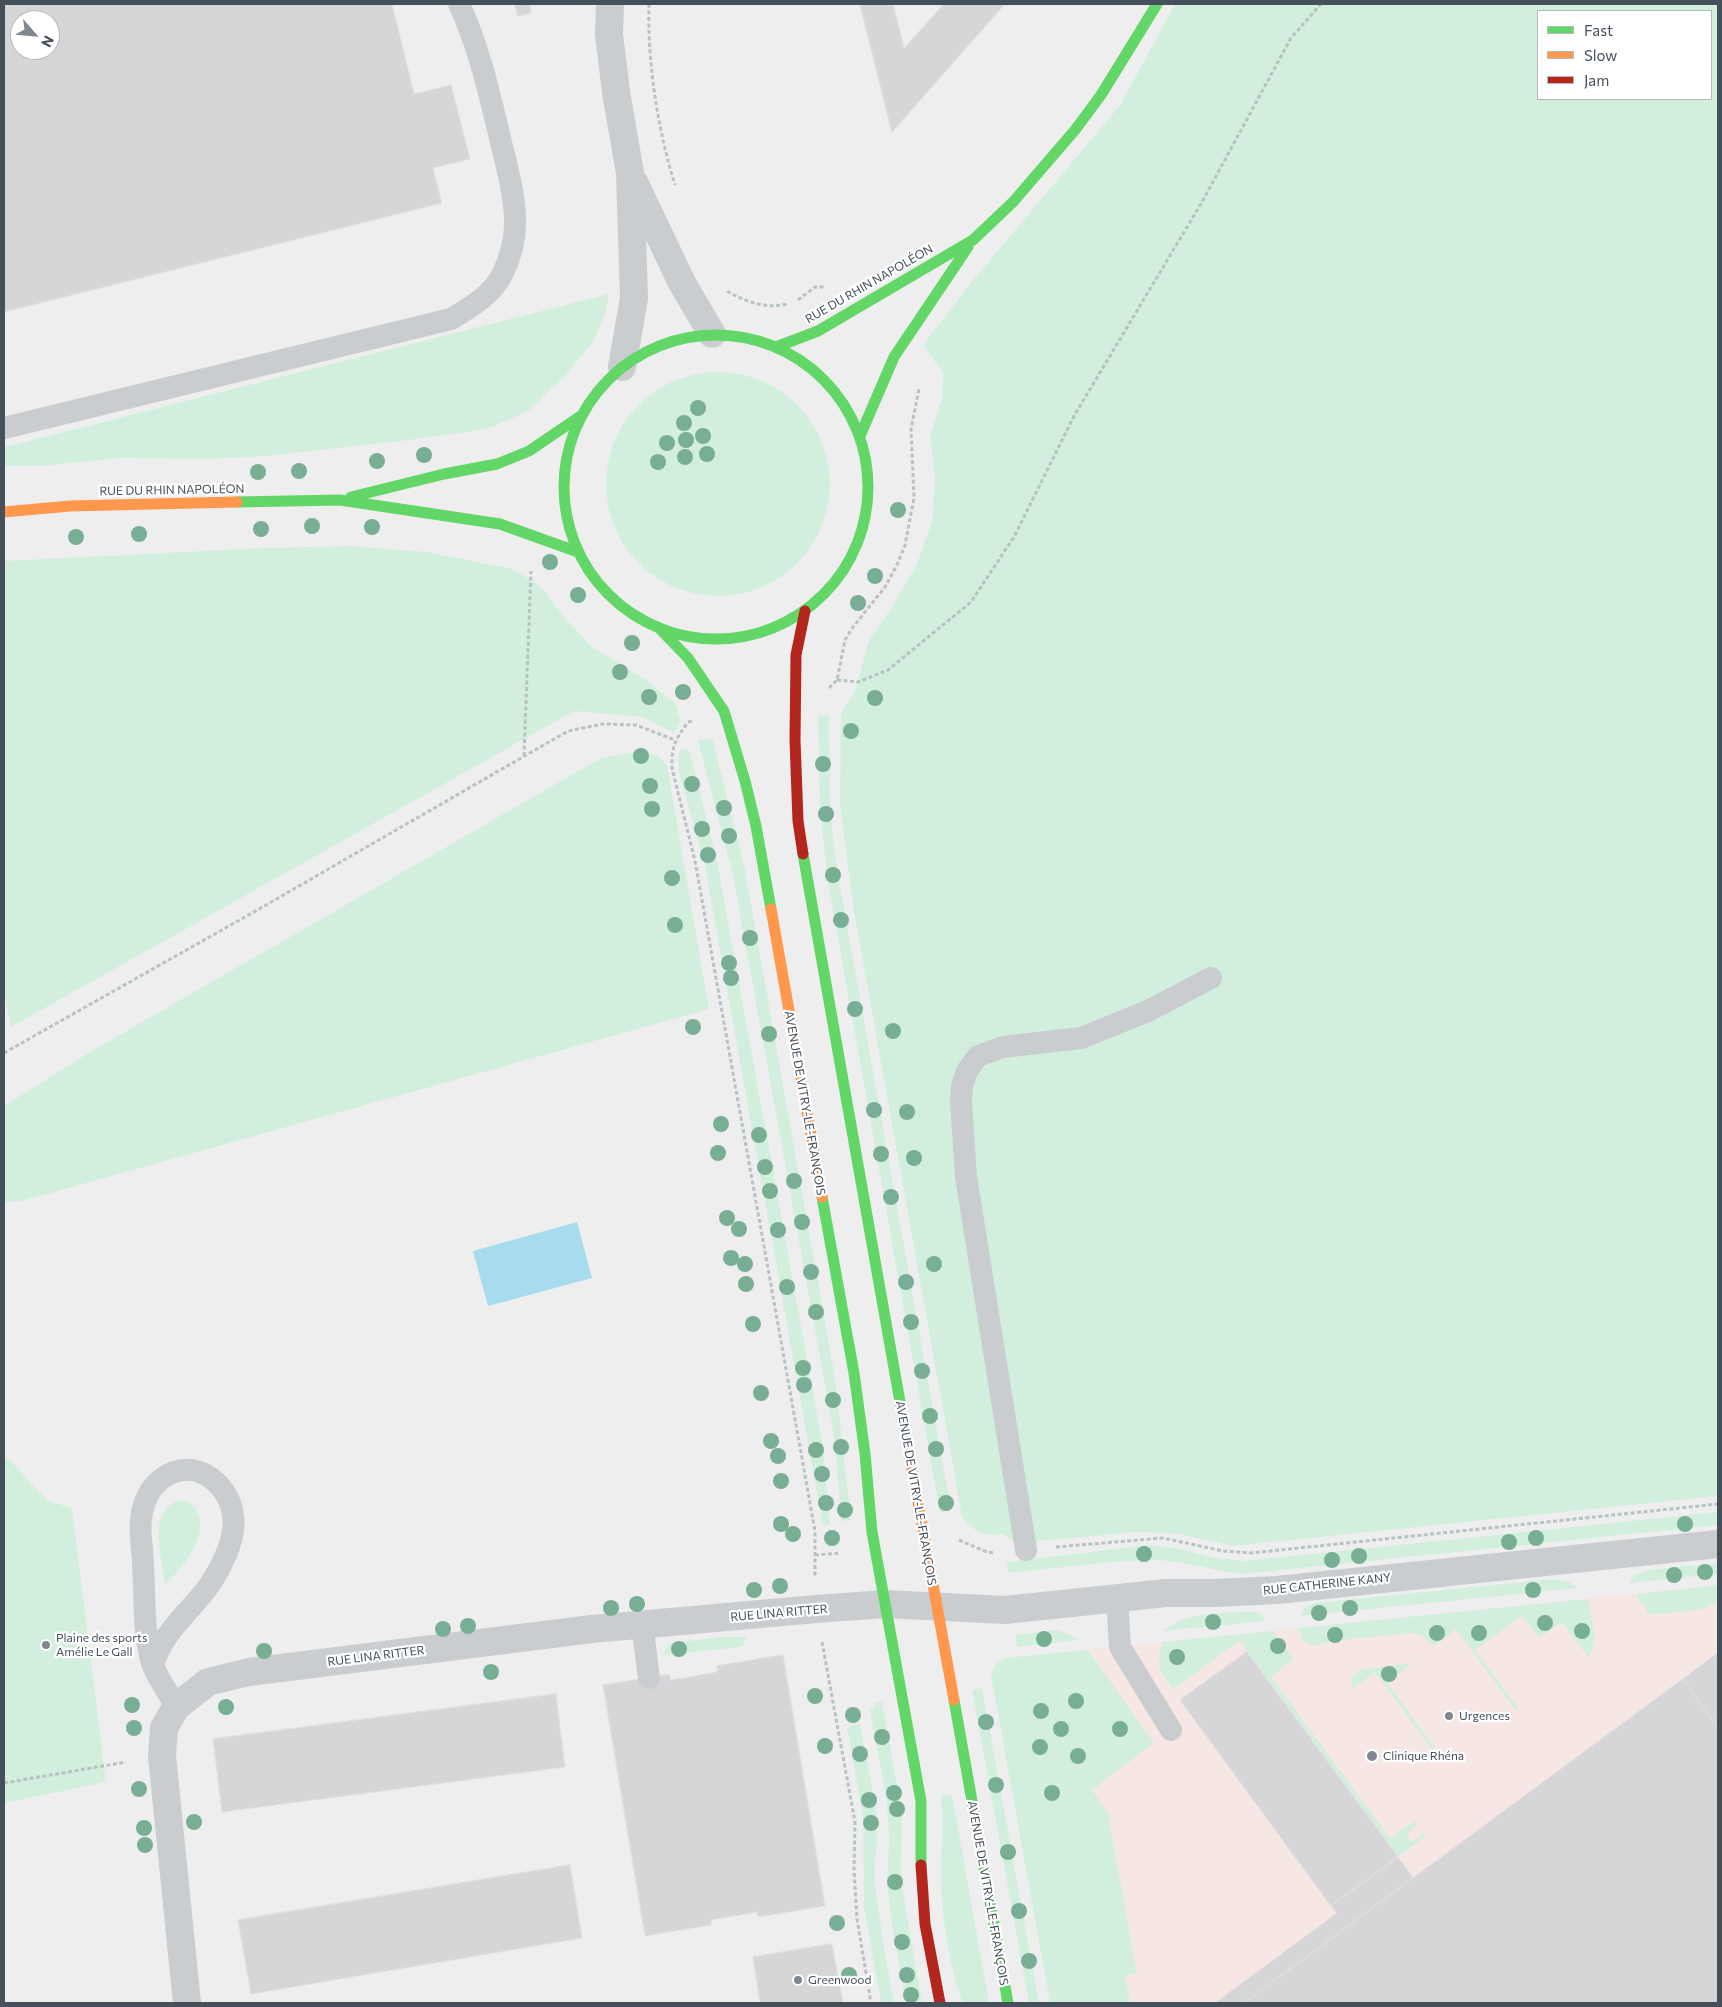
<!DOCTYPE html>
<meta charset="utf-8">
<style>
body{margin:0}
#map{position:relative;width:1722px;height:2007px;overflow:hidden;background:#efeeee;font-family:Commissioner,sans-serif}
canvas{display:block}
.frame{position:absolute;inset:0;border:5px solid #45505b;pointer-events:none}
.legend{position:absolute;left:1537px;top:10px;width:175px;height:90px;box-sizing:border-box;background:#fff;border:1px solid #b5b9bd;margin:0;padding:6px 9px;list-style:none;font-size:15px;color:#45505b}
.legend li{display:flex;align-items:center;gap:10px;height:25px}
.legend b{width:25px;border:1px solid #b5b9bd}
.north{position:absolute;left:10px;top:10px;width:50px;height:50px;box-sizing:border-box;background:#fff;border:1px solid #b5b9bd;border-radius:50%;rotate:117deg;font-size:14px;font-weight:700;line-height:20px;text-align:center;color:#45505b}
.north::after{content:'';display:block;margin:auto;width:18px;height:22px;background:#80878e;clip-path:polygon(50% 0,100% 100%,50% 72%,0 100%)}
</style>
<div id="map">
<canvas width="1722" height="2007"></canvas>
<div class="frame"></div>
<ul class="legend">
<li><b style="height:6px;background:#63d668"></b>Fast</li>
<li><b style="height:6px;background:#ff974d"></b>Slow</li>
<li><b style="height:6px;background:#b3261e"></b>Jam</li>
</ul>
<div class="north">N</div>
</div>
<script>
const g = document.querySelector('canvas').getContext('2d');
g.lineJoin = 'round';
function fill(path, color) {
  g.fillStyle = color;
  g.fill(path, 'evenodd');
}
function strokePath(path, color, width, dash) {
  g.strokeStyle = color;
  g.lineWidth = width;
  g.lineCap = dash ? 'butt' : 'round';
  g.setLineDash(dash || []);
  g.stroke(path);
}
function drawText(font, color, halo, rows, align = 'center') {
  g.font = font + ' Commissioner,sans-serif';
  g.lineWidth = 4.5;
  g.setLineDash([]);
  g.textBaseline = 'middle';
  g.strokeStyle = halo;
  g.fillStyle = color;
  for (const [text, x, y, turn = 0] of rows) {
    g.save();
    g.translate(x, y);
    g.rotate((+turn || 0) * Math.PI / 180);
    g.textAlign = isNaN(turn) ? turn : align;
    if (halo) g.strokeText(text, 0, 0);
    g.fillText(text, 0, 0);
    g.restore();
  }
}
fill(new Path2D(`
 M1718,1585V2003H1070L1013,1682L1047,1654Z`), '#f6e6e4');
fill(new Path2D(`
 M1175,4H1718V1496L1233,1546L1177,1534L1137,1532L1017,1543L1002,1534C986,1538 970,1530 962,1516L854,912L840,805L841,713L856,689L869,640L890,610L917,564L932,522L935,478L930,436L942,399L943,373L923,345L970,284L1121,104ZM1538,11H1711V99H1538Z
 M609,294L606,312L594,340L565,376L528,411L492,427L469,432L409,440L267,456L211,459L120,458L41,466H4V447Z
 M606 484a112 112 0 1 1 224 0a112 112 0 1 1-224 0Z
 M352,546L427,552L512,569L526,577L542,588L564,617L591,646L643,678L675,703L681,721L674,732L641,717L574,711L11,1027L4,994V561L264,548Z
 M818,715L829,716L830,808L836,863L951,1510L940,1513L828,882L820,812Z
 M712,738L745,870L835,1378L851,1520L841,1521L835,1441L733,876L698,740Z
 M686,748L690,752L717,861L823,1447L830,1524L823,1526L704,861L679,772L678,760L680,750Z
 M639,751L657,755L667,765L709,1009L22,1201L4,1202V1106L90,1052L601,758Z
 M8,1458L48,1501L72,1508L106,1782L4,1803V1459Z
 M184,1500C221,1519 187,1566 165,1584C162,1557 145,1504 184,1500Z
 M1718,1512V1525L1243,1574C1211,1571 1181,1559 1149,1560C1102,1561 1054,1569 1008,1573L1007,1562L1148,1545L1176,1548L1216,1558L1244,1561Z
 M1718,1563V1574L1629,1583L1635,1575L1647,1570Z
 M1554,1579L1569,1582L1579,1588L1299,1616L1305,1608L1316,1603Z
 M1718,1585V1600L1705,1609L1649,1615L1645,1606L1639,1602L1638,1594Z
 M1587,1599C1592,1613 1600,1647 1588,1657L1562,1622L1539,1638L1522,1616L1475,1650L1519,1709L1516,1711L1456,1629L1433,1647L1421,1634L1411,1633L1330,1641L1313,1646L1302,1640L1298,1628Z
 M1250,1611L1260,1613L1266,1621L1163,1631C1186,1611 1222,1614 1250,1611Z
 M1057,1630L1069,1634L1079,1640L1017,1647L1015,1635Z
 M1273,1631L1293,1659L1271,1677L1390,1838L1414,1821L1417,1825L1406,1834L1412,1842L1423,1833L1425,1836L1398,1857L1240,1641L1173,1689C1158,1669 1157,1668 1162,1642Z
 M722,1637H746L744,1645L741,1647L664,1655L665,1650L672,1643Z
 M1088,1650L1154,1743L1092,1790L1108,1813L1137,1974L1125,1976L1130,2003H1050L991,1675L997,1663L1004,1658Z
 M1412,1663L1387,1682L1445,1762L1442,1763L1375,1672L1352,1689L1351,1677L1360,1670Z
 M982,1688L1039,2003H1029L972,1690Z
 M882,1702L902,1812L901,1880L922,2003H906L891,1918L887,1883L889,1839L887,1802L870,1711L876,1703Z
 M860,1724L876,1807L877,1841L874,1875L883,1942L894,2003H881L864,1907L863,1817L847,1727Z
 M952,1794L989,2003H963C950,1971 941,1912 941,1878C941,1850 944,1824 941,1796Z`), '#d2efde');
fill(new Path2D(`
 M577,1222L592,1278L488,1306L473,1251Z`), '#a6dced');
const building = new Path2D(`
 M4,4H392L414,94L451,85L470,159L433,168L442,203L4,312ZM20,20H50V50H20Z
 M515,4H530L531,13L518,16Z
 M860,4H893L904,48L944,4H1005L892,132Z
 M1247,1652L1398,1857L1331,1906L1180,1700Z
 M1718,1653V1728L1683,1679Z
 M783,1655L825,1906L759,1917L757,1912L711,1920V1925L645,1936L603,1685L669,1674L671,1680L717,1672V1666Z
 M1683,1679L1718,1728V2003H1244Z
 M556,1694L565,1767L222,1812L213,1739Z
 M1398,1857L1413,1878L1244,2003H1215L1337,1913L1331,1906Z
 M570,1865L582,1938L251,1994L238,1920Z
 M832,1944L843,2003H760L753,1957Z`);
fill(building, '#d6d6d8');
strokePath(building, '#e0e0e1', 1);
strokePath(new Path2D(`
 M649,4C647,61 658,131 675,185
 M727,291C746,302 765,309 787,304
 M798,300L815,287H824
 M837,680L858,682L888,670L971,602L1014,537L1074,416L1202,202L1291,38L1321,4
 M829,688L837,680L845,640L853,627L885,587L897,565L905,545L914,498L911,429L919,389
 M692,721L688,722C676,739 671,746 672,768L695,861L815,1531V1577
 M524,756L531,571
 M4,1053L259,909L568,731L603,724L636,725L675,740
 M959,1540L987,1552L995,1553
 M1056,1547L1163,1538L1223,1551L1251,1553L1718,1504
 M815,1555L841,1553
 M822,1642L855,1822L854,1870L857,1919L871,2003
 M4,1783L126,1762`), '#b7c3bf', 3, [4, 2.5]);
strokePath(new Path2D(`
 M4,428L451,319C469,308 491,296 502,275C511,257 516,237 515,217C514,190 506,164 500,138C489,92 479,47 459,4
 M1026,1550L966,1177L961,1101L962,1086L967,1071L978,1056L1003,1047L1081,1038L1148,1011L1211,978
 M1117,1597L1120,1647L1171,1730
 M642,1624L649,1678
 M153,1665C163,1634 180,1621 200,1597C214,1582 231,1550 233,1530C239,1485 189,1448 155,1485C147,1493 142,1508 141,1519C139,1534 143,1550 143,1565C145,1597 143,1633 152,1663C157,1678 169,1693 176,1707`), '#cacdcf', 22);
strokePath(new Path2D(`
 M610,4L609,34L616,92L630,173L634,298L622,367
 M635,184L682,283L712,334
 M187,2003L162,1756L164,1728L176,1707L208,1682L249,1672L592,1629L816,1609L885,1604L1005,1610L1166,1593H1215L1277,1590L1718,1544`), '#cacdcf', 28);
strokePath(new Path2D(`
 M564 487a152 152 0 1 1 304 0a152 152 0 1 1-304 0Z
 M776,347L818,331L973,240L1013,202L1075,130L1101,95L1157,4
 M860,436L894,357L968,247
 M351,497L444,474L497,464L529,451L582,415
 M237,502L340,500L500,524L578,552
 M658,627L688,658L724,711L745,781L756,826L771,909
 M803,854L908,1447
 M822,1197L854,1373L865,1454L872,1532L921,1801V1865
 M954,1700L1008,2003`), '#63d668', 11);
strokePath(new Path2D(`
 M4,512L70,506L237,502
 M771,909L822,1197
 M908,1447L954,1700`), '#ff974d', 11);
strokePath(new Path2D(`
 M803,854L798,821L795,740L796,655L805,611
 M921,1865L925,1924L940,2003`), '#b3261e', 11);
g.fillStyle = '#78af94';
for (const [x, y] of [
 [698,408],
 [684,423],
 [703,436],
 [686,440],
 [667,443],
 [707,454],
 [424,455],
 [685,457],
 [377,461],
 [658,462],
 [299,471],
 [258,472],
 [898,510],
 [312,526],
 [372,527],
 [261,529],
 [139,534],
 [76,537],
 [550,562],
 [875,576],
 [578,595],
 [858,603],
 [632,643],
 [620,672],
 [683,692],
 [649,697],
 [875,698],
 [851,731],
 [641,756],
 [823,764],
 [692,784],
 [650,786],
 [724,808],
 [652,809],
 [826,814],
 [702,829],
 [729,836],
 [708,855],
 [833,875],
 [672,878],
 [841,920],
 [675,925],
 [750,938],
 [729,963],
 [731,978],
 [855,1009],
 [693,1027],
 [893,1031],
 [769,1034],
 [874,1110],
 [907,1112],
 [721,1124],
 [759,1135],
 [718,1153],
 [881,1154],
 [914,1158],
 [765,1167],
 [794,1181],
 [770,1191],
 [891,1197],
 [727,1218],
 [802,1222],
 [739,1229],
 [778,1230],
 [731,1258],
 [745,1264],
 [934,1264],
 [811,1272],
 [906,1282],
 [746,1284],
 [787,1287],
 [816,1312],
 [911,1322],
 [753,1324],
 [803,1368],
 [922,1371],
 [804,1385],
 [761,1393],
 [833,1400],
 [930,1416],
 [771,1441],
 [841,1447],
 [936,1449],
 [816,1450],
 [778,1456],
 [822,1474],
 [781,1481],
 [826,1503],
 [946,1503],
 [845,1510],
 [781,1524],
 [1685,1524],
 [793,1534],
 [832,1538],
 [1536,1538],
 [1509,1542],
 [1144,1554],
 [1359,1556],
 [1332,1560],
 [1705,1572],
 [1674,1575],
 [780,1586],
 [754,1590],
 [1533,1590],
 [637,1604],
 [611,1608],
 [1350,1608],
 [1319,1613],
 [1213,1622],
 [1545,1623],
 [468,1626],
 [443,1629],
 [1582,1631],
 [1437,1633],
 [1479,1633],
 [1335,1635],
 [1044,1639],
 [1278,1646],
 [679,1649],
 [264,1651],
 [1177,1657],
 [491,1672],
 [1389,1674],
 [815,1696],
 [1076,1701],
 [132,1705],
 [226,1707],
 [1041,1711],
 [853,1715],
 [986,1722],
 [134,1728],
 [1061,1729],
 [1120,1729],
 [882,1737],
 [825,1746],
 [1040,1747],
 [860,1754],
 [1078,1756],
 [996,1785],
 [139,1789],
 [894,1793],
 [1052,1793],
 [869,1800],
 [897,1809],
 [194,1822],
 [871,1823],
 [144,1828],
 [145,1845],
 [1008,1852],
 [895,1882],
 [1019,1911],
 [837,1923],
 [902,1942],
 [1029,1961],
 [849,1975],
 [907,1975],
 [911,1995]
]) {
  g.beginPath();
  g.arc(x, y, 8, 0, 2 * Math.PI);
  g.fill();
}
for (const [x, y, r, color] of [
 [46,1645,5,"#80878e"],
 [1449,1716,5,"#80878e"],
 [1372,1756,6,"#80878e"],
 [798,1980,5,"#80878e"]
]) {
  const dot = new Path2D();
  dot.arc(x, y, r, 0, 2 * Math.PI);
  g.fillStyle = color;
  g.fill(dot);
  strokePath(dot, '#fff', 2);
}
drawText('12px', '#45505b', '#fff', [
 ["RUE DU RHIN NAPOLÉON",869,284,-30],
 ["RUE DU RHIN NAPOLÉON",172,490,-1],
 ["AVENUE DE VITRY-LE-FRANÇOIS",805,1103,80],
 ["AVENUE DE VITRY-LE-FRANÇOIS",916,1493,80],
 ["RUE CATHERINE KANY",1327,1584,-6],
 ["RUE LINA RITTER",779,1613,-5],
 ["RUE LINA RITTER",376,1656,-7],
 ["AVENUE DE VITRY-LE-FRANÇOIS",988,1893,80]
]);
drawText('12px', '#45505b', '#fff', [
 ["Plaine des sports",56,1638],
 ["Amélie Le Gall",56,1652],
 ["Urgences",1459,1716],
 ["Clinique Rhéna",1383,1756],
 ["Greenwood",808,1980]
], 'left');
</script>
